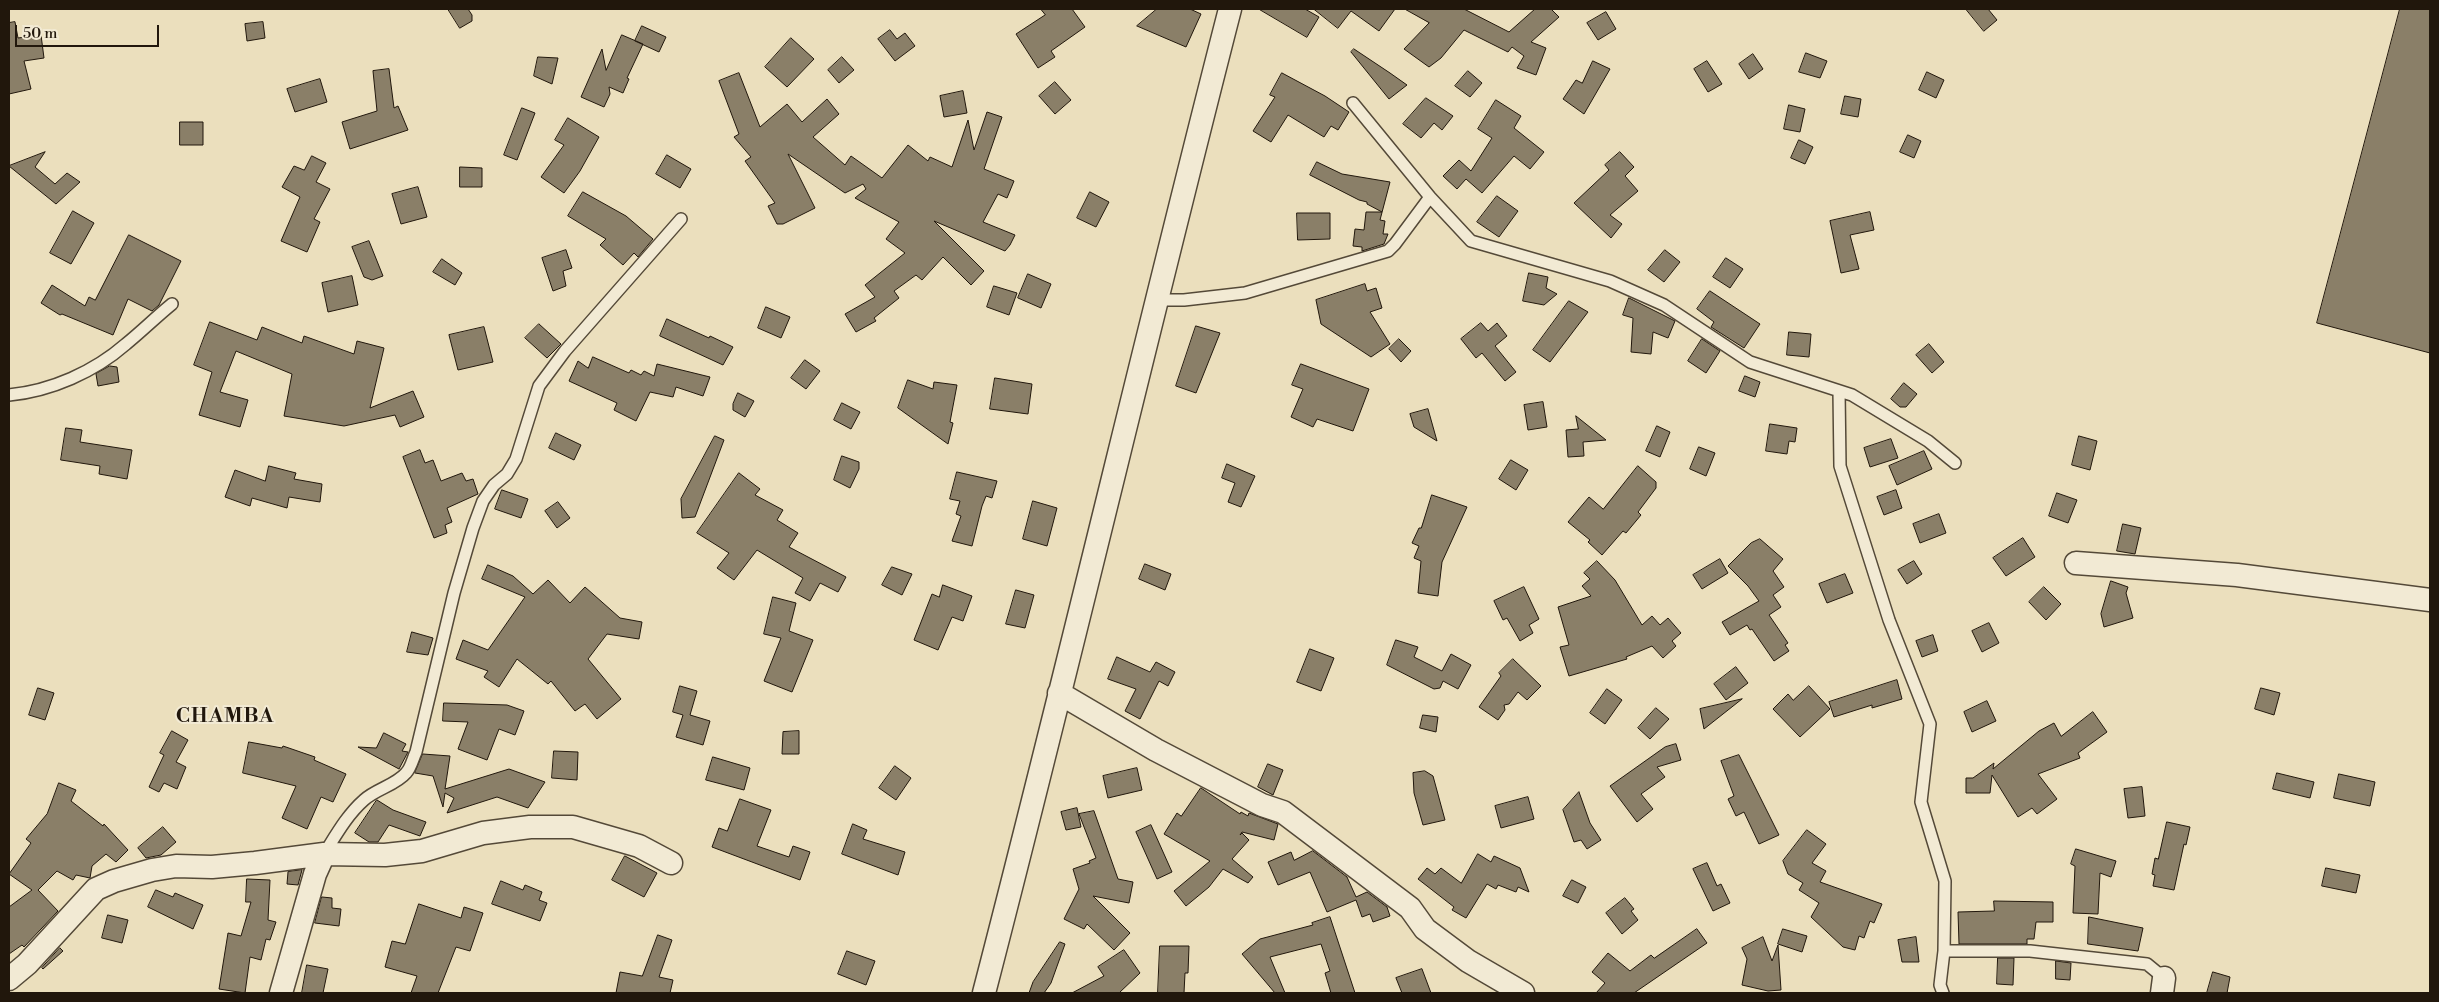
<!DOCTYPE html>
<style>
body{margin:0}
#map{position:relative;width:2439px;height:1002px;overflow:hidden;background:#ebdfbd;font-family:"Libre Bodoni",serif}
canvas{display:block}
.frame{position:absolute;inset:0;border:10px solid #21170c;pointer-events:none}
.scale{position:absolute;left:15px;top:25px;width:144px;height:22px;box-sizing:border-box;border:2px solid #21170c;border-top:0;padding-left:6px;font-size:15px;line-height:18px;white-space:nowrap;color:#21170c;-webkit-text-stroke:4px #f2ead4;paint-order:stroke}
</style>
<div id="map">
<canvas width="2439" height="1002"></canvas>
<div class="frame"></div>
<div class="scale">50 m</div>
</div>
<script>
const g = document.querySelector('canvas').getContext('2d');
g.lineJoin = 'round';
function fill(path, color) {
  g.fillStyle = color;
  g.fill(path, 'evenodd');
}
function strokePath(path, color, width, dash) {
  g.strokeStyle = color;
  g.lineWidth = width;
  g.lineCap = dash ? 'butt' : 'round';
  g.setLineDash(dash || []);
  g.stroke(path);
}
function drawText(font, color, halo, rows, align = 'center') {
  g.font = font + ' "Libre Bodoni",serif';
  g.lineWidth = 4;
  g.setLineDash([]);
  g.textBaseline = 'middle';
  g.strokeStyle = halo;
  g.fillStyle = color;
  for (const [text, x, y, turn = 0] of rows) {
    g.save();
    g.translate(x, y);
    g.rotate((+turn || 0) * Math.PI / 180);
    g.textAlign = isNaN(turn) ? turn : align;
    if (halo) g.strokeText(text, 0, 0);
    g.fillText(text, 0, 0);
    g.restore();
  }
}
const building = new Path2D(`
 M448,9H468L472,15V21L460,28Z
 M1041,9H1072L1085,27L1051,51L1055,57L1038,68L1016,34L1045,15Z
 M1157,9H1190L1201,14L1186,47L1137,26Z
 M1259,9H1305L1319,17L1307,37Z
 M1314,9H1395L1379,31L1351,11L1338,28Z
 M1405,9H1464L1509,32L1535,9H1551L1559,17L1531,42L1546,48L1536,75L1517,68L1524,56L1512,47L1508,52L1464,30L1441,58L1429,67L1404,49L1429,23Z
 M1966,9H1988L1997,20L1984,31Z
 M2400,9H2430V353L2317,323Z
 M1606,12L1616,29L1598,40L1587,23Z
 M15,22L18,38L41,35L44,58L24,61L31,89L9,94V23Z
 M263,22L265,38L247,41L245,24Z
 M642,26L666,37L659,52L635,41Z
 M890,30L897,39L905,33L915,46L895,61L878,39Z
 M622,35L643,44L627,78L629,79L623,93L609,87L610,94L604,107L581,97L602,49L606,70Z
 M791,38L814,59L787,87L765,67Z
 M1354,49L1390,73L1407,85L1389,99L1351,52Z
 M1806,53L1827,61L1820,78L1799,72Z
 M1753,54L1763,69L1749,79L1739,64Z
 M538,57L558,58L552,84L534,76Z
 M842,57L854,70L839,83L828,70Z
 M1593,61L1610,69L1584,114L1563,99L1576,80L1582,83Z
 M1707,61L1722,84L1708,92L1694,69Z
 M389,69L394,108L398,106L408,130L350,149L342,122L377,111L373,71Z
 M1468,71L1482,83L1470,97L1455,86Z
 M1927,72L1944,80L1936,98L1919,90Z
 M739,73L760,127L787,104L802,122L827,99L839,114L813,137L845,165L851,156L882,178L908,145L928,161L930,157L952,167L968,120L974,150L987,112L1002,117L984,169L1014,181L1007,198L998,194L983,222L1015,235L1010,245L1005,251L934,221L984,271L971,285L943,257L922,280L916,275L894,291L899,298L874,318L876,321L856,332L845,314L875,297L865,285L905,253L886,239L899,222L855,198L866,189L863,184L845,193L788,154L815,208L783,224H777L768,206L775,203L745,161L751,157L734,137L739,134L719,81Z
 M1282,73L1325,96L1349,112L1338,130L1331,126L1324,137L1288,115L1271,142L1253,131L1275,97L1270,95Z
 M320,79L327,102L295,112L287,89Z
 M1055,82L1071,100L1055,114L1039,96Z
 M963,91L967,113L944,117L940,96Z
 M1845,96L1861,99L1858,117L1841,114Z
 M1426,98L1453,116L1442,130L1434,123L1421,138L1403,124Z
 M1496,100L1521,116L1514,128L1544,152L1530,169L1514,156L1482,193L1466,179L1457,189L1443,176L1459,160L1471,171L1492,138L1478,129Z
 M1789,105L1805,109L1800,132L1784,129Z
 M522,108L535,113L517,160L504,155Z
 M568,118L599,137L580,171L564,193L541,177L564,145L555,140Z
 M180,122H203V145H180Z
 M1908,135L1921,141L1914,158L1900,152Z
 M1799,140L1813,147L1805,164L1791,158Z
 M45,152L35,167L55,184L67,173L80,182L56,204L9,166Z
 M1620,152L1634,167L1625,176L1638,191L1610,215L1622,224L1611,238L1574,203L1609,170L1605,165Z
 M667,155L691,169L680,188L656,174Z
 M312,156L326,163L316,182L330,189L314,219L320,222L307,252L281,241L300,197L282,187L294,166L304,170Z
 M1317,162L1342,174L1390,182L1380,220L1385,221L1383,234H1388L1384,244L1362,251V247L1353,246L1355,229L1364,230L1366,212H1382L1367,204V202L1359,200L1310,175Z
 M460,167L482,168V187H460Z
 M418,187L427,217L401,224L392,194Z
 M583,192L626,216L653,239L638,257L634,253L623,265L600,245L606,239L568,216Z
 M1090,192L1109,202L1096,227L1077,218Z
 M1497,196L1518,211L1499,237L1477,222Z
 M73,211L94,223L71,264L50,253Z
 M1870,212L1874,230L1850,235L1859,269L1841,273L1830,221Z
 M1297,213H1330V239L1298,240Z
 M129,235L181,261L159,305L152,311L128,299L113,335L62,314L60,315L41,303L52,285L85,306L89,297L95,300Z
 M369,241L383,276L372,280L364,277L352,247Z
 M566,250L572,268L563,271L566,286L553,291L542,258Z
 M1665,250L1680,262L1664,282L1648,270Z
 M1726,258L1743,269L1730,288L1713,277Z
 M442,259L462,273L455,285L433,272Z
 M1529,273L1548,277L1546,288L1557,294L1544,305L1523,301Z
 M1028,274L1051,284L1041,308L1018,298Z
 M352,276L358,305L328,312L322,283Z
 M1365,284L1367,291L1376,288L1382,308L1370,312L1390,344L1371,357L1321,324L1316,300Z
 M994,286L1017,293L1009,315L987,307Z
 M1710,291L1760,324L1744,348L1711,327L1714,322L1697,309Z
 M1629,298L1675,321L1668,338L1653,332L1651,354L1631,352L1633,318L1623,315Z
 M1569,301L1588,312L1550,362L1533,350Z
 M766,307L790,317L781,338L758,328Z
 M667,319L709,338L710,336L733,347L723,365L660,336Z
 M210,322L257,340L262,327L302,343L304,336L354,354L357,341L384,348L370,408L413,391L424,417L400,427L395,415L344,426L284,416L292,374L236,351L220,392L248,400L240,427L199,415L212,372L194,365Z
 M1481,323L1488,331L1497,323L1507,336L1495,346L1516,372L1505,381L1482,353L1476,358L1461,339Z
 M539,324L561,344L547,358L525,338Z
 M1196,326L1220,333L1196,393L1176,386Z
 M484,327L493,362L458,370L449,335Z
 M1789,332L1811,334L1809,357L1787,355Z
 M1399,339L1411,351L1401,362L1389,349Z
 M1702,339L1720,351L1706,373L1688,361Z
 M1929,344L1944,362L1932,373L1916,355Z
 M593,357L629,373L631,370L641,375L644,371L654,376L657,364L710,377L703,396L676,387L673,397L650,392L636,421L614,410L617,403L569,381L578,361L588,368Z
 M805,360L820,371L806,389L791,378Z
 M1301,364L1369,389L1353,431L1317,419L1313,427L1291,417L1303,389L1292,385Z
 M110,366L117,367L119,382L98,386L96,374Z
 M1745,376L1760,382L1755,397L1739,391Z
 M995,378L1032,384L1028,414L990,409Z
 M908,380L933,389L934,382L957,385L950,422L953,423L948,444L898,408Z
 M1904,383L1917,394L1906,407H1900L1891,399Z
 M738,393L754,401L745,417L733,410V404Z
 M1543,402L1547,427L1528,430L1524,405Z
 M842,403L860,412L851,429L834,420Z
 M1428,409L1437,441L1414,427L1410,414Z
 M1576,416L1606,440L1583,442L1584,456L1568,457L1566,430L1578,429Z
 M1770,424L1797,428L1795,442L1789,441L1787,454L1766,451Z
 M1657,426L1670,432L1660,457L1646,451Z
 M66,428L82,430L80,442L132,450L127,479L99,474L100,466L61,460Z
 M556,433L581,445L574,460L549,448Z
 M715,436L724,440L695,517L682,518L681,499Z
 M2079,436L2097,441L2090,470L2072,465Z
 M1891,439L1898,458L1870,467L1864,448Z
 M1699,447L1715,453L1706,476L1690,469Z
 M420,450L425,463L433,460L441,481L462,473L466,481L473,479L478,494L447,508L452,522L445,525L447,533L434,538L403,457Z
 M1924,451L1932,469L1897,485L1889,466Z
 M842,456L859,462V469L850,488L834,480Z
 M1511,460L1528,470L1516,490L1499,479Z
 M1227,464L1255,476L1241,507L1228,502L1235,483L1222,478Z
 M269,466L296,473L294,479L322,484L320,502L289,497L287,508L252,498L250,506L225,497L235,470L265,481Z
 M1638,466L1656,482V488L1638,512L1641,515L1626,533L1623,531L1602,555L1588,542L1590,540L1568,522L1589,497L1603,509Z
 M957,472L997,481L992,498L986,496L982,506L972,546L952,541L961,516L956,514L960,501L950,499Z
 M739,473L760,489L755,495L783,510L777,520L798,533L789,547L846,577L838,592L820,583L810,601L795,593L803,578L757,550L734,580L717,568L729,553L697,533Z
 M502,490L528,499L521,518L495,509Z
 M1896,490L1902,508L1884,515L1877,497Z
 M2057,493L2077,500L2068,523L2049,516Z
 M1432,495L1467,507L1442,562L1438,596L1418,593L1421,561L1414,558L1419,546L1412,543L1419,528H1421Z
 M1033,501L1057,508L1047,546L1023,539Z
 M558,502L570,518L557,528L545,511Z
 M1939,514L1946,533L1920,543L1913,524Z
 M2123,524L2141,528L2135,554L2117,551Z
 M2023,538L2035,557L2006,576L1993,558Z
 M1760,539L1783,559L1773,571L1784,587L1773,595L1781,607L1769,615L1788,643L1785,645L1789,651L1774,661L1752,629L1750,630L1747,625L1730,635L1722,622L1759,601L1748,586L1728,566L1751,543Z
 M1720,559L1728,573L1702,589L1693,575Z
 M1597,561L1615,580L1642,625L1652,616L1660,625L1668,618L1681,633L1672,641L1676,646L1663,658L1652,646L1626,657L1627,659L1569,676L1560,647L1569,645L1558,607L1591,596L1582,586L1590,579L1584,573Z
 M1914,561L1922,574L1907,584L1898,570Z
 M1145,564L1171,574L1165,590L1139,579Z
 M488,565L513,576L533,594L548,580L570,603L585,587L620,618L642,622L639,639L607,634L588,659L621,699L597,719L585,704L575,711L551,681L548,684L517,659L499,687L484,677L488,671L456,659L463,640L488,650L525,597L482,579Z
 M892,567L912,574L902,595L882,585Z
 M1845,574L1853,593L1827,603L1819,584Z
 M2111,581L2128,587L2126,593L2133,618L2104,627L2101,614Z
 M943,585L972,596L963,621L952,617L938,650L914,640L932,594L939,597Z
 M1524,587L1539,619L1529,625L1533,633L1520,641L1507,618L1503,620L1494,601Z
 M2044,587L2061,604L2046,620L2029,602Z
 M1016,590L1034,595L1025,628L1006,624Z
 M773,597L796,603L789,631L813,640L792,692L764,681L781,638L764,634Z
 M1989,623L1999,643L1982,652L1972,631Z
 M412,632L433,638L428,655L407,652Z
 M1933,635L1938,651L1922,657L1916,641Z
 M1396,640L1418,647L1414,657L1442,671L1451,654L1471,665L1458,689L1443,681L1440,688L1434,689L1387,665Z
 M1310,649L1334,658L1321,691L1297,682Z
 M1117,657L1150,672L1156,662L1175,672L1168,686L1159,681L1140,719L1125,711L1136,689L1108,679Z
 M1513,659L1541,686L1527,700L1518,692L1509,704L1504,705L1505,710L1498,720L1479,707L1501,676L1499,673Z
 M1736,667L1748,683L1726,700L1714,684Z
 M1897,680L1902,699L1872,708V705L1834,717L1829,702Z
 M680,686L697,691L690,715L710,721L703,745L676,737L683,715L673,712Z
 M1809,686L1830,709L1800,737L1773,709L1788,694L1793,700Z
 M38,688L54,693L45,720L29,715Z
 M2261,688L2280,693L2274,715L2255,709Z
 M1607,689L1622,700L1605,724L1590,713Z
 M1742,699L1704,729L1700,709Z
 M1987,701L1996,721L1972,732L1964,712Z
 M444,703L507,705L524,711L515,735L499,729L487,760L458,749L468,722L443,721Z
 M1656,708L1669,719L1650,739L1638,728Z
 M2093,712L2107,732L2078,753L2080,758L2038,774L2057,799L2037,814L2032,808L2018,817L1992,775L1990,793H1966V778H1973L1994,763L1993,769L2039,731L2054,723L2061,736Z
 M1423,715L1438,717L1436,732L1420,728Z
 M172,731L188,740L176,762L186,767L177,789L164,783L159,792L149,787L164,755L160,753Z
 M799,731V754H782L783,732Z
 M384,733L406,744L402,751L408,752L399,769L358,747L376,748Z
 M249,742L282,748L283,746L315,757L314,760L346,774L333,802L321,797L307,829L282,818L296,786L243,773Z
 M1676,744L1681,760L1657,767L1665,777L1641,794L1653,809L1637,822L1610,786L1665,747Z
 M554,751L578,752L577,780L552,778Z
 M423,754L450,756L445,789L509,769L545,782L528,808L497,797L447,813L454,798L445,793L443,807L433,776L415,773Z
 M1739,755L1779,835L1759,844L1744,812L1736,816L1728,799L1734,796L1721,761Z
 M713,757L750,768L744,790L706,780Z
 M1268,764L1283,770L1273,795L1258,787Z
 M895,766L911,778L896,800L879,788Z
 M1137,768L1142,790L1108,798L1103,776Z
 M1425,771L1433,776L1445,820L1423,825L1414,793L1413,773Z
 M2277,773L2314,782L2310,798L2273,789Z
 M2339,774L2375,782L2370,806L2334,798Z
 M59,783L76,790L71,801L103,826L104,824L128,850L116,862L106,854L92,866L90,878L76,875L73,880L57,871L38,890L58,911L24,947L22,945L9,954V907L32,890L9,874L31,843L26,839L47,814Z
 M2142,787L2145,816L2128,818L2124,789Z
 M1201,788L1240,814L1241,812L1248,816L1249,813L1278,824L1274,840L1242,832L1240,835L1242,833L1249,840L1232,859L1253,877L1248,883L1223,869L1209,887L1186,906L1174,891L1210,861L1164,834L1177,813L1181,816Z
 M1579,792L1590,823L1601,840L1587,849L1581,840L1574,842L1563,810Z
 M1528,797L1534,819L1501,828L1495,806Z
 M740,799L771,810L757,846L789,857L793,846L810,852L800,880L712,847L719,828L727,831Z
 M377,800L393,810L426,822L420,836L389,825L378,842H369L355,833Z
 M1077,808L1081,827L1066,830L1061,812Z
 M1094,811L1118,879L1133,882L1129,903L1093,896L1130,933L1114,950L1087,924L1084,929L1064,919L1079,889L1073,869L1090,863L1089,861L1096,858L1079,814Z
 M2167,822L2190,827L2186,845L2184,844L2174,890L2153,886L2155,875L2152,874L2155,858L2158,859Z
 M853,824L867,830L863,839L905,852L898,875L842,854Z
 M1151,825L1172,872L1157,879L1136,832Z
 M163,827L176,842L161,855L146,858L138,848Z
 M1807,830L1826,844L1812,863L1826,871L1820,882L1882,904L1874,923L1870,921L1864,938L1859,936L1855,950L1843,947L1811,917L1819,903L1799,890L1803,883L1788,874L1783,861Z
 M2076,849L2116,861L2111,877L2100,873L2098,914L2073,913L2075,866L2071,864Z
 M1313,851L1347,877L1356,897L1367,892L1387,907L1390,916L1373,922L1370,914L1362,917L1356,900L1327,912L1310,872L1278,885L1268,862L1291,852L1294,860Z
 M1478,854L1491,862L1494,856L1520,868L1529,892L1518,887L1516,892L1498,885L1496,889L1487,884L1466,918L1452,910L1454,907L1418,879L1427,868L1435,874L1441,868L1461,883Z
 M625,856L657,873L644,897L612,880Z
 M1707,863L1717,886L1721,884L1730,903L1713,911L1693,869Z
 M2326,868L2360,875L2356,893L2322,886Z
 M302,870L298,885L287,884L288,872Z
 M247,879L270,880L268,920L276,922L270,940L266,939L261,960L250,957L245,993L219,989L228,933L241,936L251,902H246Z
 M1572,880L1586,887L1578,903L1563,896Z
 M501,881L523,890L525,885L542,892L539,900L547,903L540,921L492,904Z
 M156,890L173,897L175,893L203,905L193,929L148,907Z
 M322,897L332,898V908L341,909L339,926L315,923Z
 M1625,898L1634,909L1631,911L1638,920L1622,934L1606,913Z
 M1994,901L2053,902V922H2036L2034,939H2027V944H1959L1958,912L1994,911Z
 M419,904L461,918L464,907L483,913L470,951L456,947L438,993H411L417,976L385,967L392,941L405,944Z
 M108,915L128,920L122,943L102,938Z
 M1330,917L1355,993H1331L1325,973L1330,971L1321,944L1270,957L1285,993H1275L1242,954L1260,939L1313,925L1312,923Z
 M2089,917L2143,928L2138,951L2088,944Z
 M1697,929L1707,943L1634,993H1596L1605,983L1592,972L1608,953L1630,971L1651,955L1654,958Z
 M1783,929L1807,936L1802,952L1778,944Z
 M658,935L672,940L659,977L673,980L670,993H616L620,972L642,976Z
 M1763,937L1772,961L1778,945L1781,990L1768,991L1742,985L1747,959L1742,948Z
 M1916,937L1919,962H1902L1898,940Z
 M1060,942L1065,944L1051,983L1044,993H1029L1033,982Z
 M1160,946H1189L1188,973H1185L1184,993H1158Z
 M60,948L63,951L43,969L42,968Z
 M1124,950L1140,973L1119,993H1072L1104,976L1098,967Z
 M847,951L875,961L866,985L838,974Z
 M1998,958H2014L2013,985L1997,984Z
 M2056,961L2071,963L2070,980L2056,979Z
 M307,965L328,969L323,993H302Z
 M1422,969L1431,993H1402L1396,978Z
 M2213,972L2230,977L2227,993H2207Z`);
fill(building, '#8a7f68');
strokePath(building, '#21170c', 1);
const service = new Path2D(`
 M1353,103L1430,197L1471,241L1610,281L1664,305L1750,362L1852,395L1928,441L1955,463
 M1155,300H1184L1245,293L1388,251L1395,244L1430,197
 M1839,391L1840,466L1889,620L1930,724L1921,802L1945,881L1944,951L1940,985L1943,993
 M9,395C51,391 94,372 126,344C142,331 156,317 172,304
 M324,854C336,835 347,815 364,800C376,789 396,785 406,773C411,768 413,758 416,752L454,593L473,528L483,501L494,485L507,474L516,459L539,386L565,351L681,219
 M1944,951H2030L2147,964L2164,978`);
const minor = new Path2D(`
 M2076,563L2237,575L2430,600
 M1059,693L1156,750L1262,805L1283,812L1410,908L1425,929L1468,961L1523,993
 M9,979L27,964L96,889L114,881L152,870L176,866L212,867L255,863L324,854L385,855L422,851L483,833L530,827H573L639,846L671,863
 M281,993L315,874L324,854
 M984,993C1069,666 1146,336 1230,9
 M2162,993L2164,978`);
strokePath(service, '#544938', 14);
strokePath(minor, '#544938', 25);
strokePath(service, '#f2ead4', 11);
strokePath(minor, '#f2ead4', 22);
g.letterSpacing = '1px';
drawText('bold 20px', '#21170c', '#f2ead4', [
 ["CHAMBA",225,717]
]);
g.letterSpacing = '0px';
</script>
